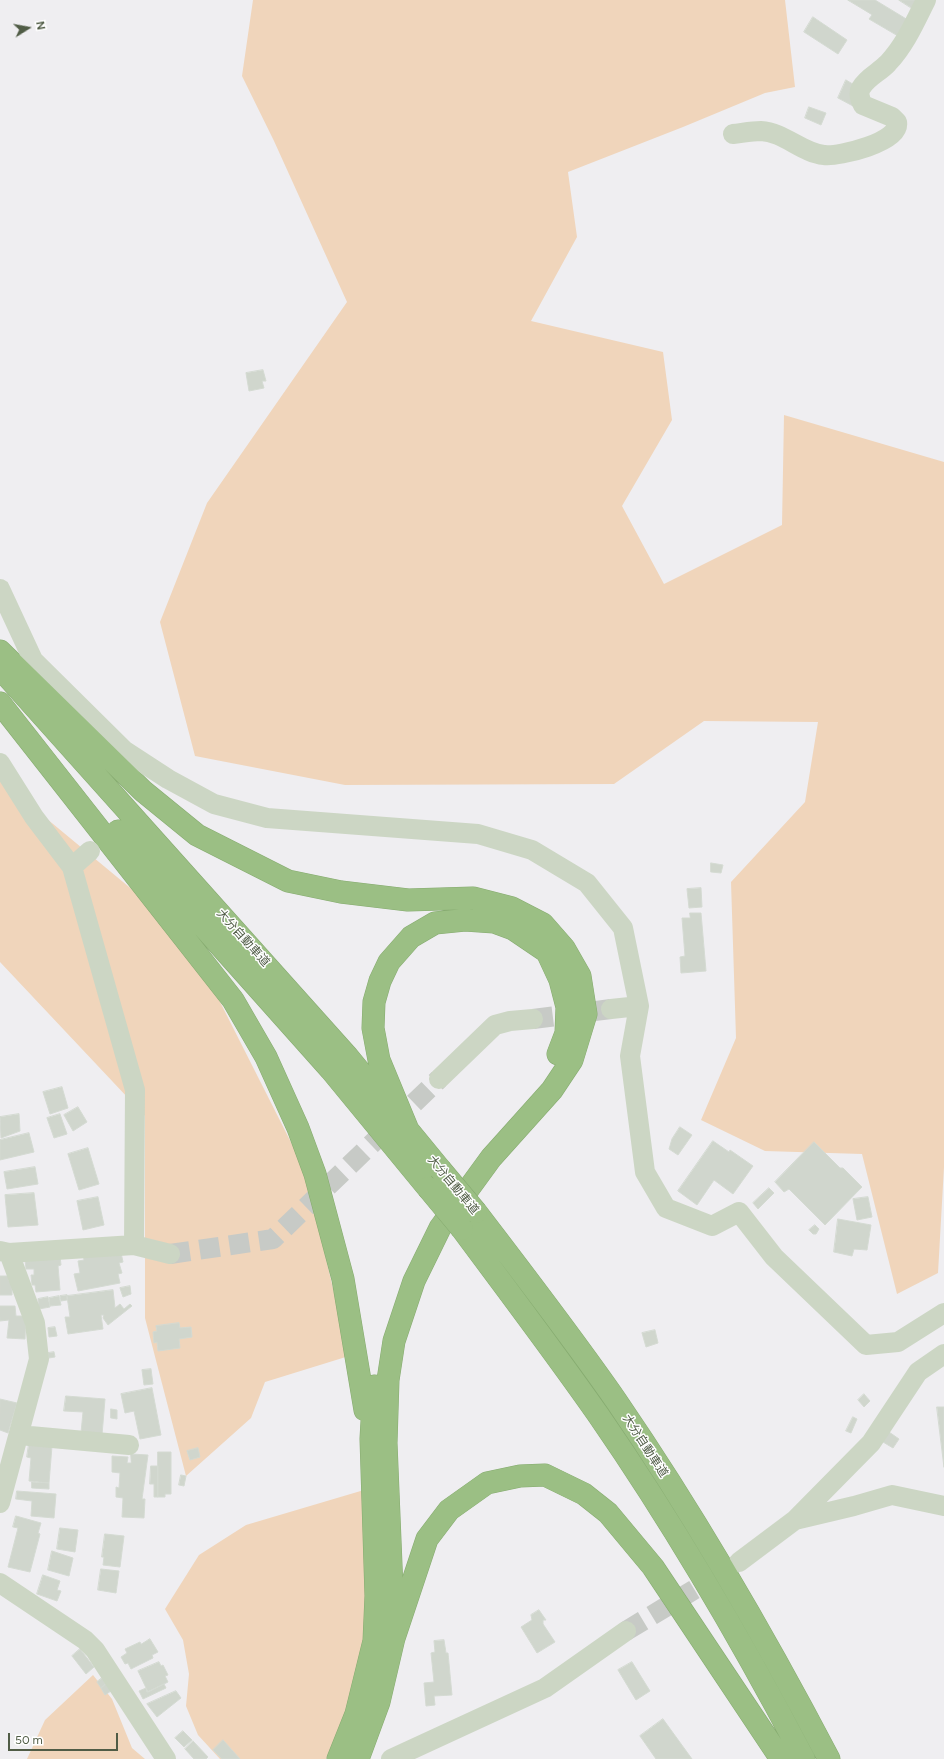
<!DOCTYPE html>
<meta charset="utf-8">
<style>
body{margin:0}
#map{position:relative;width:944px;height:1759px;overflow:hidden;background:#efeef1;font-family:Figtree,sans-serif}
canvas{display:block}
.north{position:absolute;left:8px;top:8px;width:40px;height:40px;-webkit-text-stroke:3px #fff;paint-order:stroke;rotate:79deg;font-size:11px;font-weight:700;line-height:16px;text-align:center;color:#505c46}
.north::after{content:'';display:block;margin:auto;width:14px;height:18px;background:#505c46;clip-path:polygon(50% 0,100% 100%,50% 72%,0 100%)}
.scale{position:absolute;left:8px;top:1733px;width:110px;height:18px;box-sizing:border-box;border:2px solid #505c46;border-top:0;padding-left:5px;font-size:12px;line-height:14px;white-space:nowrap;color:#505c46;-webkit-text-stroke:3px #fff;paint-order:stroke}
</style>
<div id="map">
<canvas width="944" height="1759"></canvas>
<div class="north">N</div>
<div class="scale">50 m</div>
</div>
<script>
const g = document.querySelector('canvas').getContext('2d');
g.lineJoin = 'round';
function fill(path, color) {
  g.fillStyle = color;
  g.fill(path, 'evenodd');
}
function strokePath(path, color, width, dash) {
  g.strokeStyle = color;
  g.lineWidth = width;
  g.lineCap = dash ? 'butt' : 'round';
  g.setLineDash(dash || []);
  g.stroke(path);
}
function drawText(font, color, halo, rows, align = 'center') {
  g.font = font + ' Figtree,"Noto Sans JP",sans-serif';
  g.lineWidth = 3;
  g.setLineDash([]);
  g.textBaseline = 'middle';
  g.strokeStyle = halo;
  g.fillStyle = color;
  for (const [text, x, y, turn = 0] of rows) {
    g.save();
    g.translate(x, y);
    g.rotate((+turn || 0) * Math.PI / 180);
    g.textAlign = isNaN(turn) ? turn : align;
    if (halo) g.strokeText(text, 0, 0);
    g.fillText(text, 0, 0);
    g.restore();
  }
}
fill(new Path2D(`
 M253,0H785L795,87L765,93L683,127L568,172L577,237L531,321L663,352L672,420L622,506L664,584L782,525L784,415L944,462V1167L938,1273L897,1294L862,1154L765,1151L701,1120L736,1038L731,882L805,802L818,722L704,721L614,784L345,785L195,756L160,622L207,503L347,302L274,141L242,76Z
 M0,780L146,901L216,994L305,1170L349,1356L265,1382L251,1418L186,1476L145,1318V1116L0,962Z
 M364,1490L369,1639L351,1713L326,1759H220L198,1735L186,1706L189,1674L183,1640L165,1609L199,1555L246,1525Z
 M93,1675L112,1699L132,1748L145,1759H27L45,1720Z`), '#f0d5bb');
const building = new Path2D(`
 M848,0H875L908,20L898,36L869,19L872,15Z
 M899,0H930L921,14Z
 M813,17L847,40L838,54L804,32Z
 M846,80L861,89L853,106L838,98Z
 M809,107L826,113L821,125L805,118Z
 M263,370L266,381H262L264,388L249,391L246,373Z
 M711,863L723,865L721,873L711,872Z
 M701,888L702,907L689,908L687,889Z
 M690,913H701L706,971L681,973L680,957L685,956L682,918H690Z
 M62,1087L68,1108L50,1114L43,1092Z
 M78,1107L87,1122L73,1131L64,1115Z
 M19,1114L20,1131L1,1138L0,1117Z
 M60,1114L67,1134L54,1138L47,1118Z
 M680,1127L692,1135L678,1155L669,1149L672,1139Z
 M29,1133L34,1152L0,1160V1140Z
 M713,1141L729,1152L730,1150L753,1166L733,1194L714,1180L697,1205L678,1191Z
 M814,1142L840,1168H843L862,1187L825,1225L789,1189L784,1192L775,1182Z
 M88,1148L99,1184L79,1190L68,1154Z
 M35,1167L38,1184L7,1189L4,1172Z
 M769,1188L774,1193L758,1209L753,1203Z
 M34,1193L38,1225L8,1227L5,1195Z
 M98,1197L104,1225L83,1230L77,1201Z
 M868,1197L872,1217L857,1220L853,1199Z
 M838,1219L871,1225L867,1250L854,1249L852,1256L834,1252Z
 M815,1225L819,1229L816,1234H813L809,1230Z
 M120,1248L123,1262L119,1263L122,1273L118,1274L120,1283L78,1291L74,1274L80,1273L78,1261L84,1260L83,1255Z
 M60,1256L61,1265L58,1266L60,1290L36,1292L35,1285H32L31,1275H34V1269H26L25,1259Z
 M0,1276H8L9,1281H12V1295H0Z
 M130,1286L131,1294L123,1297L120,1288Z
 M113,1290L115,1308L120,1304L124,1309L130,1304L132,1306L108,1325L103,1318L104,1315H101L103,1329L68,1334L65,1317H70L67,1296Z
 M67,1295V1300L61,1301L60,1296Z
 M59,1296L61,1305L50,1306L49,1298Z
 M48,1297L50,1307L39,1309L38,1299Z
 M0,1306H15L16,1316H26L25,1339L7,1338L9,1320L0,1321Z
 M179,1323L180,1328L191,1327L192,1337L179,1339L180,1348L158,1351L157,1342L154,1343L153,1332L157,1331L156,1326Z
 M55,1327L57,1336L49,1337L48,1328Z
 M655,1330L658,1343L646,1347L642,1333Z
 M54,1352L55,1357L49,1358L48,1353Z
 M151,1369L153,1384L144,1385L142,1370Z
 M152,1388L161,1435L140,1439L134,1411L125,1413L121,1394Z
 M864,1394L870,1401L864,1407L858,1400Z
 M66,1396L105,1399L102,1435L81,1433L83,1412L64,1411Z
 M0,1399L17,1403L8,1433L0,1430Z
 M937,1407H944V1467Z
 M111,1409L117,1410V1419L111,1418Z
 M853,1417L857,1419L851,1433L846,1431Z
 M889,1432L899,1439L893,1448L883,1442Z
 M29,1444L52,1446L49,1483L29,1481L31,1458L27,1457Z
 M198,1448L200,1457L190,1460L187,1451Z
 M158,1452H171V1494H165V1497H158Z
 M131,1454L148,1455L142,1499H145L144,1518L122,1517L123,1498L116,1497V1487L119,1488L120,1473L112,1472V1456L128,1457L127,1463H131Z
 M151,1466H158V1497H154V1484H150Z
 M181,1475L186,1476L184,1486L179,1485Z
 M32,1482L49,1483V1489L32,1488Z
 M17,1491L56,1494L54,1518L31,1516L32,1501L16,1499Z
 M16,1516L41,1523L38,1533L40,1534L30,1572L8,1567L18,1528L13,1527Z
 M60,1528L78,1530L75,1552L57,1549Z
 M105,1534L124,1536L120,1567L103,1565L104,1557H102Z
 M52,1551L73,1558L69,1576L48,1570Z
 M101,1569L119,1571L116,1593L98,1590Z
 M43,1575L60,1581L57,1590L61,1591L57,1601L37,1594Z
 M539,1610L546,1620H543V1624L555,1642L537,1653L521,1627L532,1620L531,1615Z
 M150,1639L158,1652L152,1655L153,1658L131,1669L128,1663L125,1664L121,1657L127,1653L125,1649L140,1642L141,1644Z
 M444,1640L446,1653H448L452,1695L434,1696L435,1705L426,1706L424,1683L434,1682L431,1653L435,1652L434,1641Z
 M80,1649L94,1667L86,1674L72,1656Z
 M159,1662L161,1666L163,1665L168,1675L165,1676L168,1682L148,1692L138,1671Z
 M632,1662L650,1691L636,1700L618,1670Z
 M102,1678L106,1684L101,1688L97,1682Z
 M106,1684L111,1691L105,1695L101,1688Z
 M164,1684L166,1688L143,1699L139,1691L146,1688L147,1692Z
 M176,1691L181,1698L157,1717L147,1704Z
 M663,1719L692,1759H656L640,1736Z
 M183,1731L192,1740L184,1747L175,1738Z
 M223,1740L240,1759H222L213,1750Z
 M193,1741L208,1757L206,1759H194L185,1749Z`);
fill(building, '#d0d6cd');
strokePath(building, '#d4dad2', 1);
strokePath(new Path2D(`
 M533,1019L611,1009
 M170,1254L273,1239L439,1079
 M626,1631L720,1574`), '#c7cac6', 20, [20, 10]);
const highway = new Path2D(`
 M0,651L143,791L197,835L288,881L341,892L408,900L473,898L512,908L543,924L564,948L580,976L586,1014L572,1060L552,1090L491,1158L440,1228L414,1281L394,1341L388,1380L386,1443L394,1638
 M6,675L348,1057L440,1169
 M0,703L233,1000L266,1057L298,1128L315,1174L343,1279L365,1410
 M118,831L331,1070L428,1188
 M410,1135L379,1060L373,1028L374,1002L380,981L389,962L411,937L435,923L465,920L494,922L513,929L547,952L560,980L567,1007L566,1033L558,1054
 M476,1212C524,1275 572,1337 617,1402C695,1516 765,1637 829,1759
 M462,1229C508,1291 555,1353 599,1416C675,1526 742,1641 804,1759
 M338,1759L356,1714L374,1641L376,1596L371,1439L374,1386
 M358,1759L379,1702L394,1638L427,1539L449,1510L487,1483L520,1476L545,1475L584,1494L608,1513L653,1567L781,1759`);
strokePath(highway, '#86ab70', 23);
strokePath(new Path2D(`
 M733,134C742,133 752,131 761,131C784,132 802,153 824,155C839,157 901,142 897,122L892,117L863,105C860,100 858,93 861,88C867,77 880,72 888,63C905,45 915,22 926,0
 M0,589L33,660L125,751L168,779L214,804L267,818L478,834L532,850L587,883L623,928L639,1006L630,1056L645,1172L666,1208L712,1226L739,1212L774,1257L866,1345L898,1342L944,1313
 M0,763L34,817L72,867L135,1090L134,1245
 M72,867L90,851
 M611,1009L639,1006
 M439,1079L495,1025L510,1021L533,1019
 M0,1251L9,1253L134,1245L170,1254
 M19,1435L129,1445
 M0,1503L39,1359L35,1323L9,1253
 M795,1520L854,1506L892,1495L944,1506
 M739,1562L795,1520L871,1443L918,1372L944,1354
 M0,1583L85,1640L95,1650L166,1759
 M391,1759L545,1688L626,1631`), '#ccd6c4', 20);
strokePath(highway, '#9bbf84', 22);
const highwayBridge = new Path2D(`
 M440,1169L476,1212
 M428,1188L462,1229`);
strokePath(highwayBridge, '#86ab70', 23, []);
strokePath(highwayBridge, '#9bbf84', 22);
drawText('12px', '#505c46', '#fff', [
 ["大分自動車道",243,938,48],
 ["大分自動車道",453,1185,50],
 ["大分自動車道",645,1446,57]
]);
</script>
